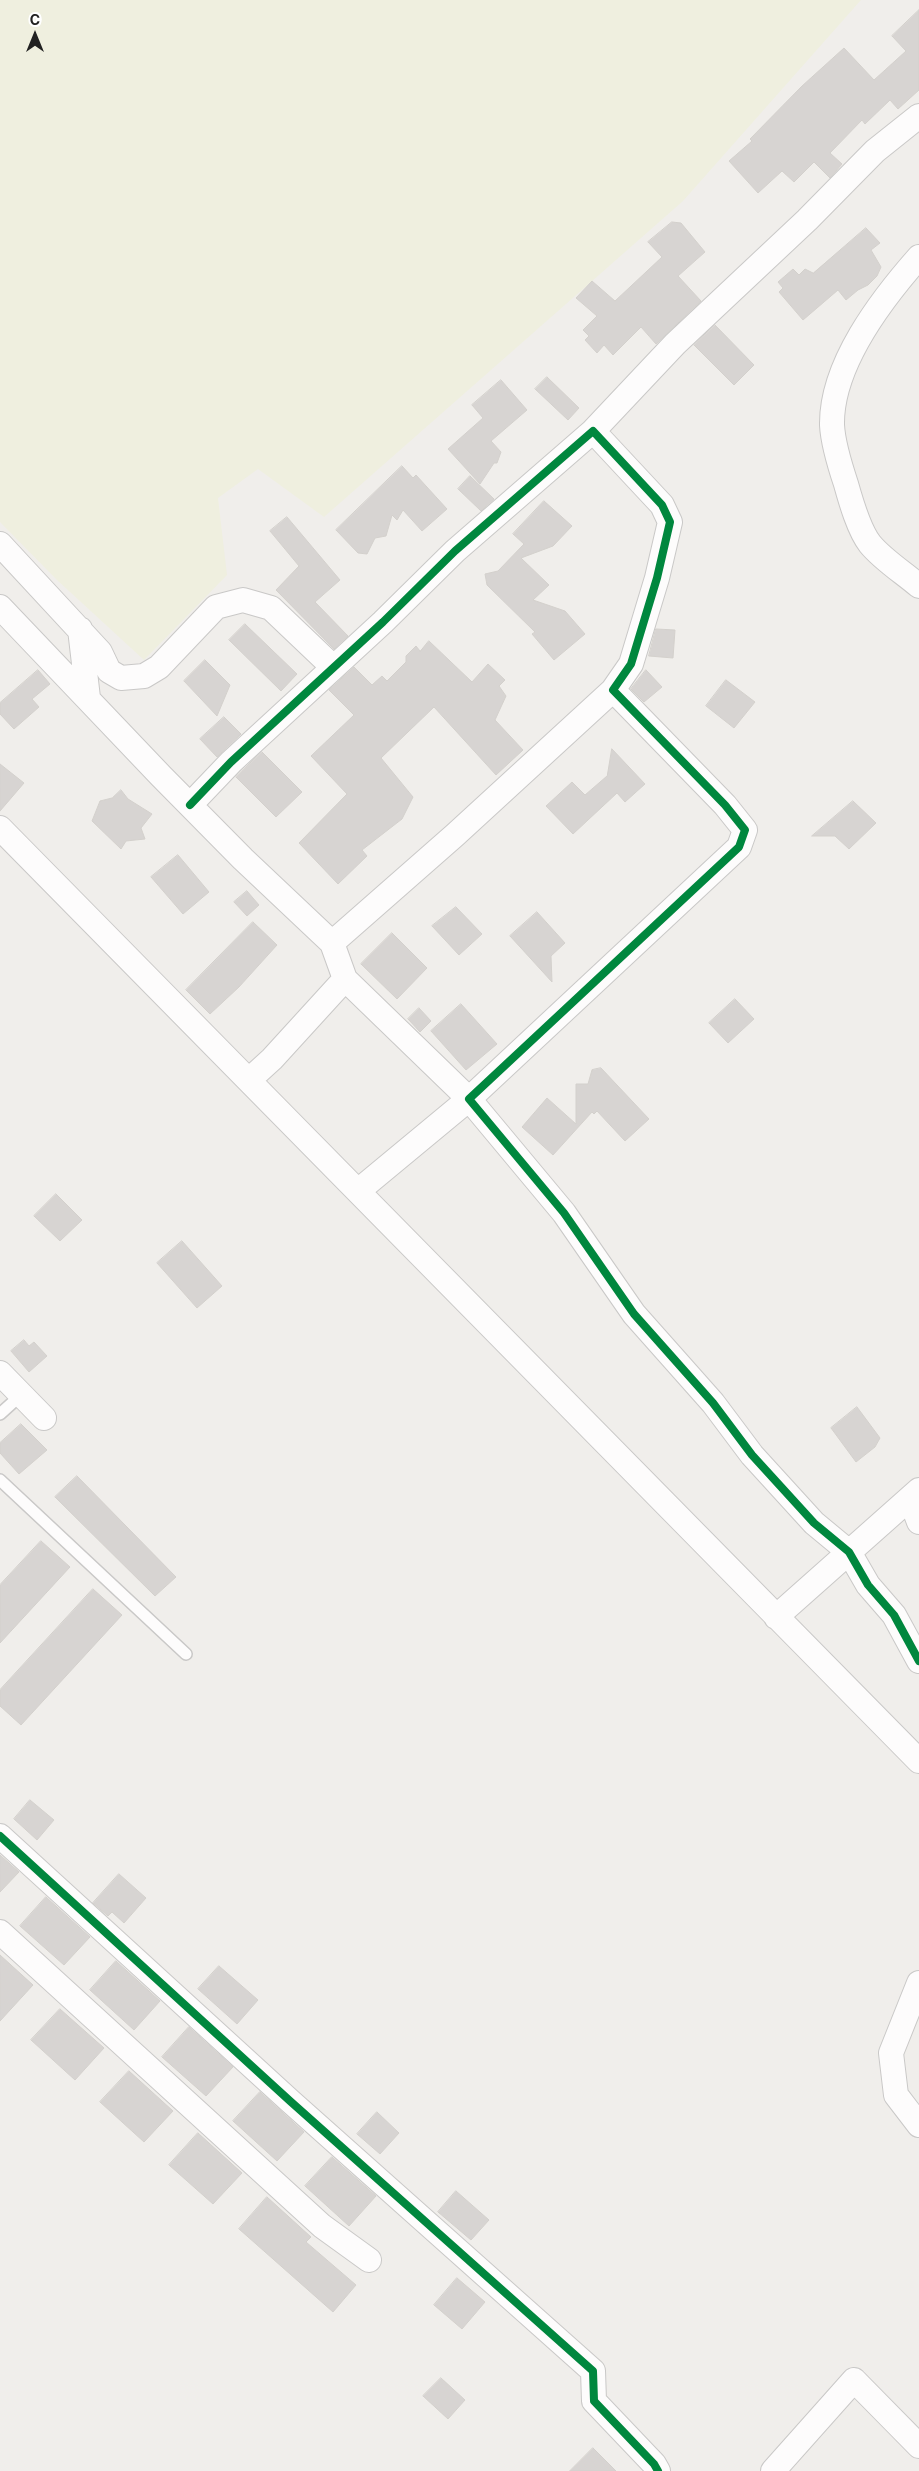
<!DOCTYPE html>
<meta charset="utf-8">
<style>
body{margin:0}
#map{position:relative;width:919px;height:2471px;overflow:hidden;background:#f0eeeb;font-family:Inter,sans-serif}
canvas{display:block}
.north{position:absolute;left:10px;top:10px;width:50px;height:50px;-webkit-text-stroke:4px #fff;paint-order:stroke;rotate:0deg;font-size:14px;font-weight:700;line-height:20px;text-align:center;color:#222}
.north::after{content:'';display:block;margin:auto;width:18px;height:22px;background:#222;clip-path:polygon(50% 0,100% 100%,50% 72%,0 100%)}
</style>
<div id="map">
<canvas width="919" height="2471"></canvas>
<div class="north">С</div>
</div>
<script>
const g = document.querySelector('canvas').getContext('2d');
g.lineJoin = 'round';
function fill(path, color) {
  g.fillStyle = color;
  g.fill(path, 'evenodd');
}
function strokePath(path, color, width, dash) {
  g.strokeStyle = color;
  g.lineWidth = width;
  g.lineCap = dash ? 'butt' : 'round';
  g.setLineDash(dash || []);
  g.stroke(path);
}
fill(new Path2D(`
 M0,0H861L683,201L324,517L258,469L218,498L227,575L144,660L57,580L0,522Z`), '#efefdf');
const building = new Path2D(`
 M919,10V90L898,109L890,100L865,124L862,120L830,153L842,164L830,178L814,162L794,182L782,171L758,193L729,161L752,141L750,139L802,86L844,48L874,80L906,51L892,36Z
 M672,222L681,223L705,252L678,276L701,301L656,344L641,327L613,355L604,345L597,353L585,340L589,336L583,330L597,316L576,298L592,281L615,301L662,257L648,242Z
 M866,228L880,243L871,250L881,267L877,276L868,285L858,290L846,300L838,290L803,320L779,292L783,288L778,282L793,269L799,275L805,269L813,273Z
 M715,325L754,365L734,385L694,345Z
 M547,377L579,408L568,420L535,389Z
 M501,380L527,410L491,441L501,452L497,463H494L480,484L448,449L483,418L472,405Z
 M402,466L413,478L416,475L447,509L422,531L403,510L397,520L392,515L386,536L375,538L367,554L358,553L336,530Z
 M470,476L494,499L481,511L458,489Z
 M544,501L572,526L553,546L521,558L549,585L533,600L565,611L585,634L554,660L532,634L535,632L487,585L485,574L498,571L524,544L513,534Z
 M287,517L340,580L315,602L348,636L334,649L276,590L299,566L270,531Z
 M245,624L297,674L281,691L229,640Z
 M656,629L675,630L673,658L649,656Z
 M429,641L472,682L488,664L505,680L499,686L506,696L495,720L523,750L496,775L434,707L381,758L413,797L402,819L362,850L367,856L338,884L299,843L347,794L311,756L354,715L329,690L354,667L372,685L382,676L387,681L406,662V656L416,646L420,651Z
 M205,660L230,685L217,716L184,681Z
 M38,670L50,684L32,699L39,707L14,729L0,714V703Z
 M646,670L662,687L644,702L631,689Z
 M726,680L755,702L734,728L706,706Z
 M224,717L241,734L217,757L200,739Z
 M612,749L645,784L625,802L617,793L573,834L546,806L572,782L585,795L607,776Z
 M262,752L302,792L276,817L236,777Z
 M0,764L24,783L0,811Z
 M121,790L128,799L152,814L141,828L145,839L126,841L121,849L92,821L100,801L112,798Z
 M853,801L876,823L849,849L835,836H812Z
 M178,855L209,892L183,914L151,877Z
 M247,891L259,905L247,916L234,902Z
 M456,907L482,934L459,955L432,926Z
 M537,912L565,943L551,956L552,982L510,936Z
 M253,922L277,945L239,987L210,1014L186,990Z
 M392,933L427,968L397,999L361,964Z
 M735,999L754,1019L728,1043L709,1023Z
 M461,1004L497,1044L466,1070L431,1031Z
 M419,1008L431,1021L420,1032L408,1019Z
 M601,1068L649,1119L625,1141L597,1111L594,1114L592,1112L553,1155L522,1127L547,1098L576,1124V1084H588L592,1070Z
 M56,1194L82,1220L60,1241L34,1216Z
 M182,1241L222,1286L197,1308L157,1263Z
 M24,1340L29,1346L34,1342L47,1356L29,1372L11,1351Z
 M857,1407L880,1438L875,1447L856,1462L831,1428Z
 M21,1424L47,1450L19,1474L0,1453V1443Z
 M77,1476L176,1577L155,1596L55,1497Z
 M41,1541L70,1567L0,1643V1585Z
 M93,1589L122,1615L21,1725L0,1706V1690Z
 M30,1800L54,1820L37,1840L14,1819Z
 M0,1855L19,1872L0,1892Z
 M119,1874L146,1898L124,1923L112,1912L108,1916L93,1903Z
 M46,1897L90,1937L64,1965L20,1926Z
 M0,1955L33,1985L0,2021Z
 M116,1961L160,2001L134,2030L90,1990Z
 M219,1966L258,2000L237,2024L198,1989Z
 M60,2009L104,2048L75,2080L31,2040Z
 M189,2027L233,2067L206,2096L162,2057Z
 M129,2071L173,2111L144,2142L100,2102Z
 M260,2092L304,2132L277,2161L233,2121Z
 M377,2112L399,2133L380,2154L357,2134Z
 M198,2133L242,2173L213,2204L169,2165Z
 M332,2157L376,2196L349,2226L305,2186Z
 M456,2191L489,2220L471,2240L438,2212Z
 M267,2197L311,2237L306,2242L356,2285L333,2312L239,2229Z
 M457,2278L485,2302L462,2329L434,2305Z
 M441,2378L465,2400L448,2419L423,2396Z
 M593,2448L616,2471H570Z`);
fill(building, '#d7d4d2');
strokePath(building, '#d3d0cc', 1);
const service = new Path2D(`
 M0,1414L21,1395
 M0,1480L186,1654`);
const minor = new Path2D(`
 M919,257C881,300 831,365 832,425C833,444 840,466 846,484C851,502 859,530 870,544C883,560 904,573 919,586
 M593,431L675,344L807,220L875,151L919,116
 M0,544L100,652L109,671L121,678L144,676L159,667L216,607L243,600L271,608L333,667
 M0,607L161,776L243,859L332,943L345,979L272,1059L249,1080
 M80,629L88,698
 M190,805L231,762L383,622L455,551L593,431L662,505L670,522L657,578L631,664L613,690L725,805L745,830L739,847L469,1099L564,1213L634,1314L713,1403L752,1455L814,1523L849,1552L868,1585L894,1615L919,1661
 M0,828L919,1761
 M332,943L455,835L613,690
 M345,979L469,1099L358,1191
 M0,1373L44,1418
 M919,1490L910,1498L919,1522
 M776,1617L910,1498
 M0,1836L290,2101L593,2371L594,2401L654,2464L658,2471
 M0,1932L322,2226L369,2260
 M919,1983L891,2053L896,2095L919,2125
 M773,2471L854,2380L919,2446`);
strokePath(service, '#c9c8c7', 14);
strokePath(minor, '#c9c8c7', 26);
strokePath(service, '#fdfcfc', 11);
strokePath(minor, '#fdfcfc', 24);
strokePath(new Path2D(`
 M190,805L231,762L383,622L455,551L593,431L662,505L670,522L657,578L631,664L613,690L725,805L745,830L739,847L469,1099L564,1213L634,1314L713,1403L752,1455L814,1523L849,1552L868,1585L894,1615L919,1661
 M0,1836L290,2101L593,2371L594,2401L654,2464L658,2471`), '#00873e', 8);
</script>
